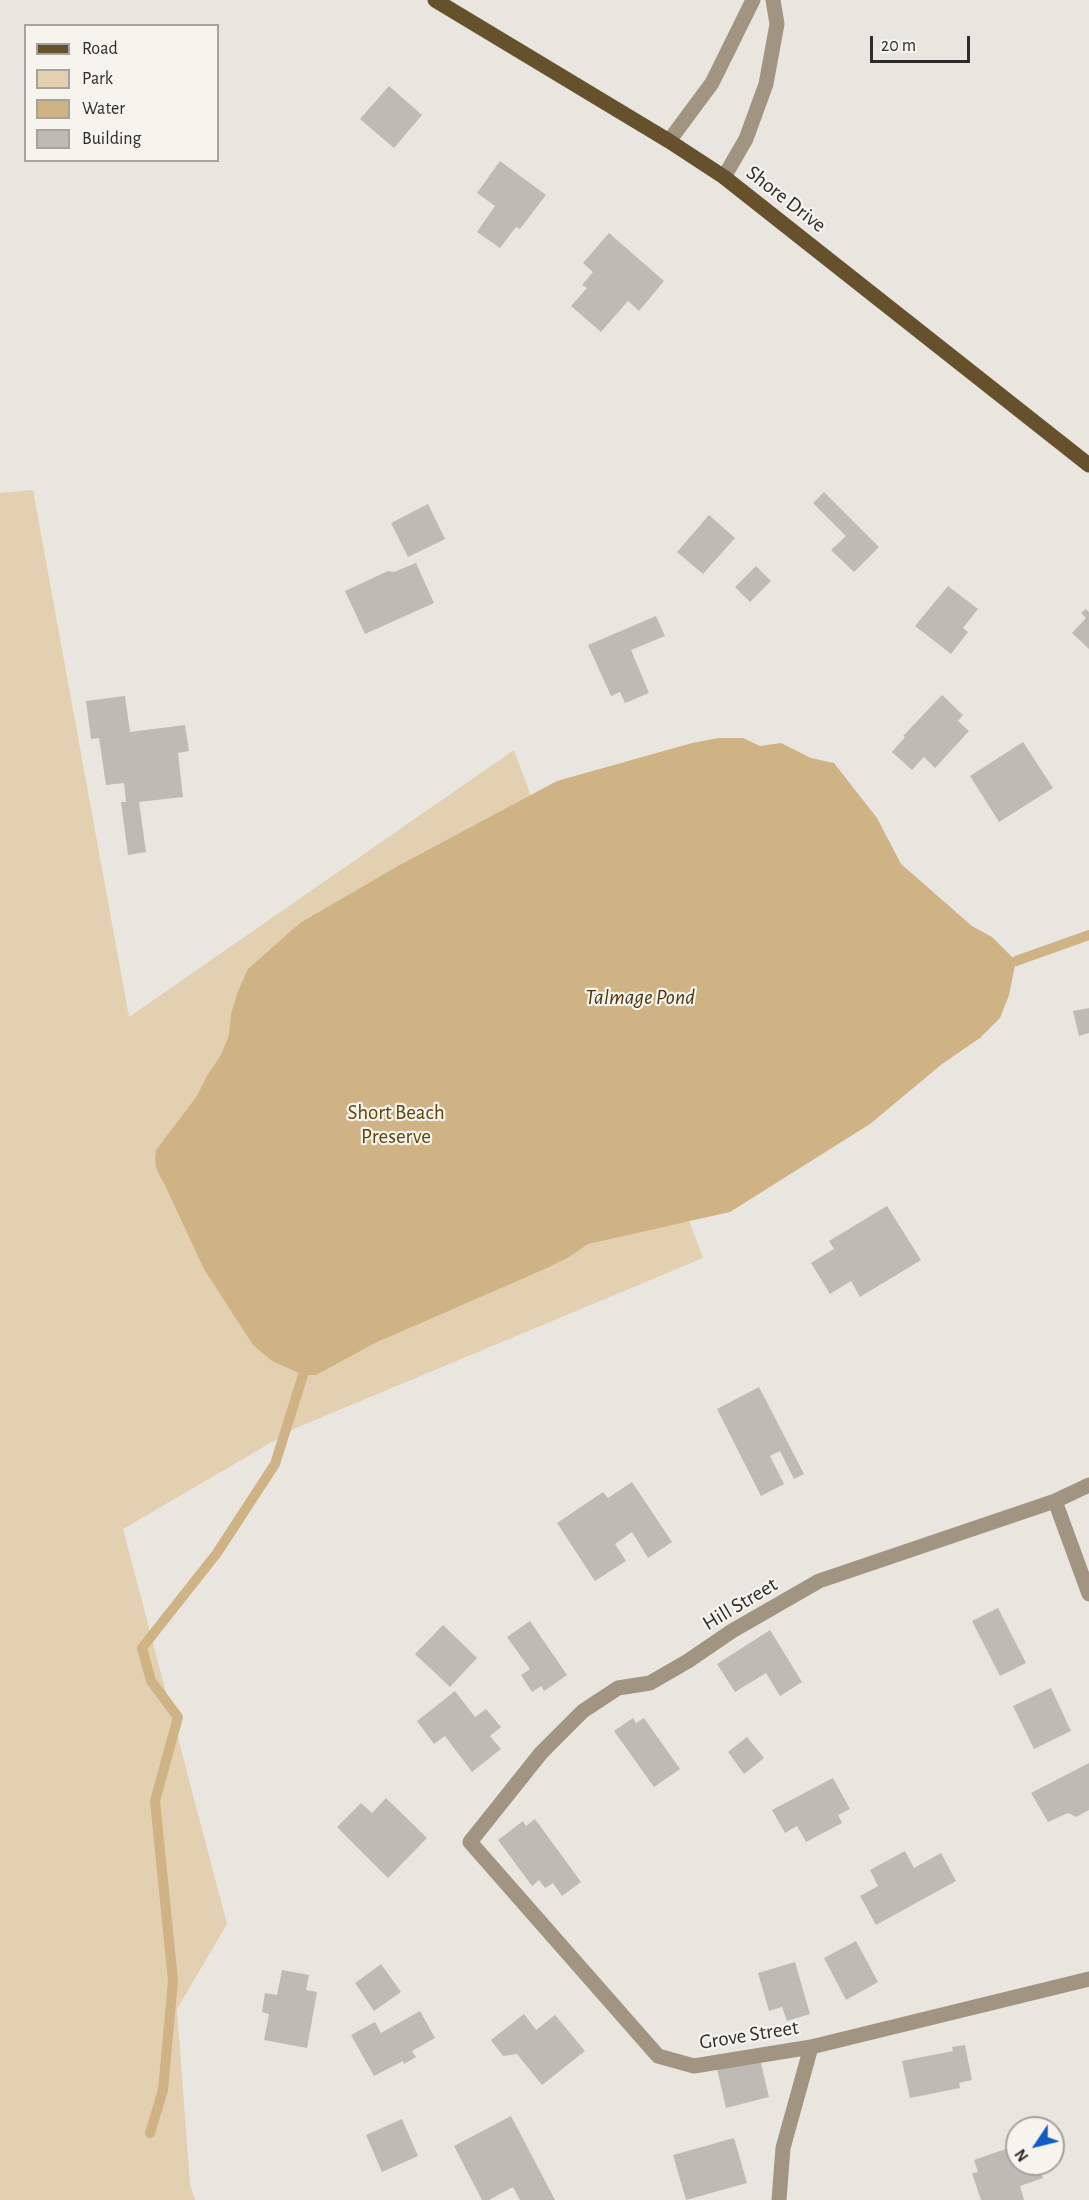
<!DOCTYPE html>
<style>
body{margin:0}
#map{position:relative;width:1089px;height:2200px;overflow:hidden;background:#e9e6e0;font-family:"Alegreya Sans",sans-serif}
canvas{display:block}
.legend{position:absolute;left:24px;top:24px;width:195px;height:138px;box-sizing:border-box;background:#f7f3ed;border:2px solid #a6a39f;margin:0;padding:8px 10px;list-style:none;font-size:18px;color:#2d2c2a}
.legend li{display:flex;align-items:center;gap:12px;height:30px}
.legend b{width:30px;border:2px solid #a6a39f}
.north{position:absolute;left:1005px;top:2116px;width:60px;height:60px;box-sizing:border-box;background:#f7f3ed;border:2px solid #a6a39f;border-radius:50%;rotate:235deg;font-size:16px;font-weight:700;line-height:24px;text-align:center;color:#2d2c2a}
.north::after{content:'';display:block;margin:auto;width:21px;height:27px;background:#0f5cc6;clip-path:polygon(50% 0,100% 100%,50% 72%,0 100%)}
.scale{position:absolute;left:870px;top:36px;width:100px;height:27px;box-sizing:border-box;border:3px solid #2d2c2a;border-top:0;padding-left:8px;font-size:18px;line-height:21px;white-space:nowrap;color:#2d2c2a;-webkit-text-stroke:4px #f7f3ed;paint-order:stroke}
</style>
<div id="map">
<canvas width="1089" height="2200"></canvas>
<ul class="legend">
<li><b style="height:8px;background:#67512d"></b>Road</li>
<li><b style="height:16px;background:#e3d0b1"></b>Park</li>
<li><b style="height:16px;background:#d0b385"></b>Water</li>
<li><b style="height:16px;background:#bebbb5"></b>Building</li>
</ul>
<div class="north">N</div>
<div class="scale">20 m</div>
</div>
<script>
const g = document.querySelector('canvas').getContext('2d');
g.lineJoin = 'round';
function fill(path, color) {
  g.fillStyle = color;
  g.fill(path, 'evenodd');
}
function strokePath(path, color, width, dash) {
  g.strokeStyle = color;
  g.lineWidth = width;
  g.lineCap = dash ? 'butt' : 'round';
  g.setLineDash(dash || []);
  g.stroke(path);
}
function drawText(font, color, halo, rows, align = 'center') {
  g.font = font + ' "Alegreya Sans",sans-serif';
  g.lineWidth = 4.5;
  g.setLineDash([]);
  g.textBaseline = 'middle';
  g.strokeStyle = halo;
  g.fillStyle = color;
  for (const [text, x, y, turn = 0] of rows) {
    g.save();
    g.translate(x, y);
    g.rotate((+turn || 0) * Math.PI / 180);
    g.textAlign = isNaN(turn) ? turn : align;
    if (halo) g.strokeText(text, 0, 0);
    g.fillText(text, 0, 0);
    g.restore();
  }
}
fill(new Path2D(`
 M33,490L129,1017L514,750L703,1258L296,1428L123,1529L227,1924L177,2009L190,2184L195,2200H0V493Z`), '#e3d0b1');
fill(new Path2D(`
 M719,738H743L760,746L781,743L811,758L834,763L877,818L901,864L972,926L992,937L1016,961L1009,995L1000,1018L980,1038L942,1064L870,1124L730,1212L588,1244L569,1257L547,1268L375,1343L316,1375H303L272,1361L253,1345L204,1269L163,1181C156,1171 154,1163 156,1150L197,1096L207,1076L221,1055L229,1035L231,1014L238,991L248,969L300,923L398,866L557,781L692,743Z`), '#d0b385');
strokePath(new Path2D(`
 M1016,961L1089,935
 M150,2133L163,2090L173,1981L155,1801L178,1717L151,1681L142,1648L217,1553L275,1464L303,1375`), '#d0b385', 10);
fill(new Path2D(`
 M389,86L422,115L394,148L360,119Z
 M500,161L546,195L520,229L516,227L500,248L477,232L495,206L477,193Z
 M609,233L664,281L639,311L628,301L601,332L571,306L587,288L582,285L593,272L583,263Z
 M824,492L879,547L854,572L831,550L846,536L813,503Z
 M428,504L445,539L408,557L391,523Z
 M709,515L735,538L703,574L677,552Z
 M416,563L434,603L365,634L345,591L388,571L394,572Z
 M756,566L771,581L750,602L735,587Z
 M948,586L978,609L963,628L968,632L951,654L915,626Z
 M1086,609L1089,612V649L1072,633L1086,618L1081,613Z
 M656,616L665,636L631,650L649,693L625,703L620,692L611,696L588,645Z
 M942,695L963,715L958,721L969,731L935,768L924,757L912,770L892,752L905,737L903,736Z
 M125,696L130,732L185,725L189,751L178,753L183,797L139,802L146,852L128,855L121,802H126L124,783L106,785L99,738L91,739L86,701Z
 M1023,742L1053,788L999,822L970,776Z
 M1089,1008V1033L1079,1036L1073,1011Z
 M887,1206L921,1260L860,1297L851,1281L830,1294L811,1263L834,1249L829,1241Z
 M759,1387L804,1474L794,1479L780,1451L770,1456L784,1484L761,1496L717,1409Z
 M632,1482L672,1542L648,1558L632,1532L615,1544L626,1561L595,1581L557,1523L603,1492L608,1498Z
 M998,1608L1026,1663L1000,1676L972,1621Z
 M530,1621L567,1675L544,1691L541,1686L532,1692L521,1675L530,1669L507,1637Z
 M443,1625L477,1658L450,1687L415,1654Z
 M770,1630L802,1682L780,1696L766,1673L735,1692L717,1664Z
 M1051,1688L1071,1731L1034,1749L1013,1706Z
 M455,1691L475,1717L486,1709L501,1727L490,1736L501,1749L472,1772L445,1736L434,1744L417,1721Z
 M633,1718L636,1723L644,1718L680,1769L654,1787L614,1731Z
 M747,1737L764,1758L744,1774L728,1752Z
 M1089,1763V1810L1076,1817L1068,1813L1048,1822L1031,1793Z
 M833,1778L850,1809L838,1815L842,1823L806,1842L797,1826L785,1833L772,1810Z
 M386,1798L427,1838L388,1878L337,1827L361,1803L372,1813Z
 M535,1819L581,1882L562,1896L553,1883L545,1888L539,1880L532,1886L498,1840L523,1821L526,1826Z
 M905,1851L914,1868L941,1853L956,1881L876,1925L860,1896L878,1886L870,1870Z
 M856,1941L878,1982L846,2000L824,1958Z
 M795,1962L810,2014L787,2021L782,2007L769,2011L758,1973Z
 M381,1964L401,1992L374,2011L355,1983Z
 M282,1970L309,1975L306,1990L317,1992L307,2048L264,2040L269,2014L262,2012L265,1993L277,1995Z
 M420,2011L435,2038L412,2051L416,2057L404,2064L403,2061L374,2076L351,2035L375,2022L381,2033Z
 M524,2014L536,2030L555,2015L585,2051L542,2085L517,2054L503,2056L491,2040Z
 M965,2045L972,2080L959,2083L960,2088L910,2098L902,2061L953,2051L952,2047Z
 M760,2059L769,2097L726,2108L717,2069Z
 M511,2116L555,2200H520L513,2187L489,2200H482L454,2146Z
 M402,2119L418,2156L382,2172L366,2135Z
 M1045,2121L1048,2128H1023Z
 M734,2138L747,2183L686,2200L673,2155Z
 M1017,2145V2164H1039L1043,2178L1020,2186L1024,2200H981L972,2173L978,2172L974,2160Z`), '#bebbb5');
strokePath(new Path2D(`
 M669,141L712,83L753,0
 M724,177L746,139L766,84L777,24L773,0
 M1089,1485L1055,1501L819,1581L732,1631L688,1661L650,1683L618,1688L583,1711L541,1753L470,1842L658,2056L694,2066L811,2047L1089,1979
 M1055,1501L1089,1594
 M779,2200L783,2148L811,2047`), '#a19481', 15);
strokePath(new Path2D(`
 M435,0L669,141L724,177L1089,465`), '#67512d', 15);
drawText('21px', '#2d2c2a', '#f7f3ed', [
 ["Shore Drive",786,199,38],
 ["Hill Street",740,1604,-31],
 ["Grove Street",749,2035,-9]
]);
drawText('21px', '#62440a', '#f7f3ed', [
 ["Short Beach",396,1113],
 ["Preserve",396,1137]
]);
drawText('italic 22px', '#49350f', '#f7f3ed', [
 ["Talmage Pond",640,997]
]);
</script>
